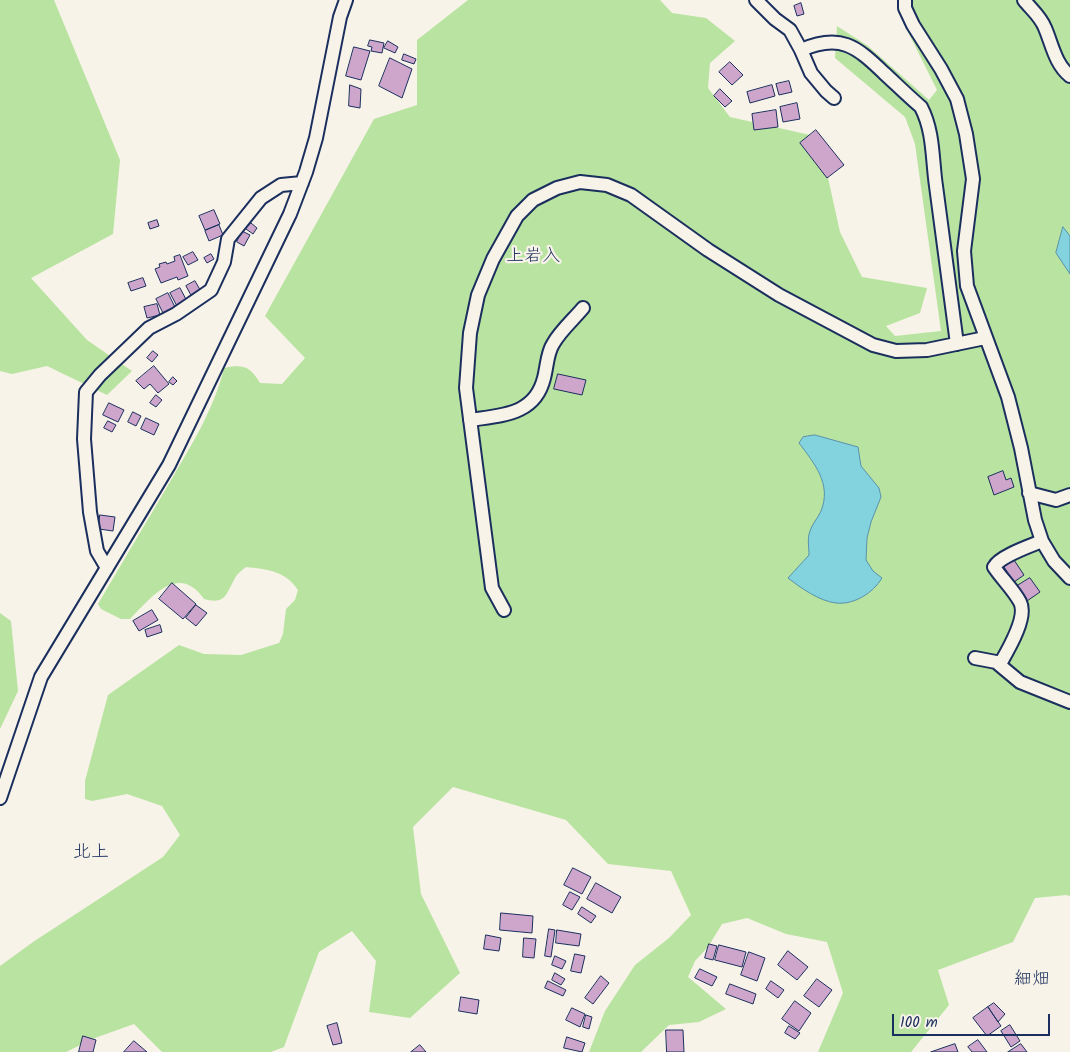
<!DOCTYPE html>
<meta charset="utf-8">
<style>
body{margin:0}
#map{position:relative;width:1070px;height:1052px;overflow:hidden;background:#f7f3e8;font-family:Kalam,sans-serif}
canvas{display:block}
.scale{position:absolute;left:892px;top:1014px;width:158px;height:22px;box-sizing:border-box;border:2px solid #1b2f5e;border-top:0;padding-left:6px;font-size:15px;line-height:18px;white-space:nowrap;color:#1b2f5e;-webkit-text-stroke:4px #f7f3e8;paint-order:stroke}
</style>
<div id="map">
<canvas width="1070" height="1052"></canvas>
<div class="scale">100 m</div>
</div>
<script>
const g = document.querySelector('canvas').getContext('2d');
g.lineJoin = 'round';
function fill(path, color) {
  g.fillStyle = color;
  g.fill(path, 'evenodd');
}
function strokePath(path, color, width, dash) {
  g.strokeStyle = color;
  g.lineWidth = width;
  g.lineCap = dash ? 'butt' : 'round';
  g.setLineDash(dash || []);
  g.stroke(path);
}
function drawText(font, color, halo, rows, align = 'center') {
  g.font = font + ' Kalam,"Klee One",sans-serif';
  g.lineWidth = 4.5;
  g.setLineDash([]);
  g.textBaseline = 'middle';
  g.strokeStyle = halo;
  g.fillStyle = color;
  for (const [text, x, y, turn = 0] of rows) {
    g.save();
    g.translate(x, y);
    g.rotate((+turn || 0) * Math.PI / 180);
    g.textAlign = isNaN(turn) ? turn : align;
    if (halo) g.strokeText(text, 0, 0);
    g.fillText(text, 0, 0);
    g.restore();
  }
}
fill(new Path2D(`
 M0,0H54L120,160L113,234L31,278L87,340L132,371L107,395L47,366L12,374L0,371Z
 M468,0H660L672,13L706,18L735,41L710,63L708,88L730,117L819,137L840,232L862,277L927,288L920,313L886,326L895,336L941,331L915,144L905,117L835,58L837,26L868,46L929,100L937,90L903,22L901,0H1070V896L1066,895L1035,898L1013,942L938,970L949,1005L911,1052H818L843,993L827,942L786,934L747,918L722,924L708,947L695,961L688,977L726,1009L699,1022L669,1025L641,1052H589L605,1011L635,965L669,938L691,915L671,871L608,864L566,820L453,787L413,827L421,894L460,973L410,1018L369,1012L376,961L352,931L319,952L284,1047L271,1052H162L134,1024L95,1038L66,1052H0V966L33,942L163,857L180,835L162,806L127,794L92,801L85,799V781L108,695L179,645L204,654L241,655L279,643L283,634L286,609L295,600L298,590C286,571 267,569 246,567C242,570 237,574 235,578C226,594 226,605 204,599C178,562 151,598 130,619H121L101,609L98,604C123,561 149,518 174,475C194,441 215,406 224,368C243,364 250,366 260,383L282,384L305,358L265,316L374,119L417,105V40Z
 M0,613L11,621L18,691L0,729Z`), '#b9e3a0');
const water = new Path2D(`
 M1063,227L1070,236V274L1056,253Z
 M815,435L858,447L861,466L879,488L881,497L871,522L867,538L866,560L873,571L882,578C873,593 854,605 836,603C819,601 801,588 788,578L809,555C809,548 807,538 810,531C812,524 818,518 821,511C832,484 814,463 799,443L803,437Z`);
fill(water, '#83d3df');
strokePath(water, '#5991ab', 1);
const building = new Path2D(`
 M801,3L804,14L797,16L794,6Z
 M370,40L384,43L382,53L371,51L372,47L368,46Z
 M388,41L398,47L395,53L384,48Z
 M354,47L370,51L361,80L346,76Z
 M404,54L416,59L414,64L402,60Z
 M390,58L412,69L402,98L379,86Z
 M730,62L743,75L732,85L719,72Z
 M789,81L792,92L779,95L776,84Z
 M350,85L361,89L360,108L349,106Z
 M772,85L775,96L750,103L747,92Z
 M720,89L732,101L725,107L714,96Z
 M797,103L800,119L783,122L780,107Z
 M776,110L778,127L754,130L752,114Z
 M816,130L844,165L827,178L800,143Z
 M214,210L220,224L205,230L199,216Z
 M157,220L159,226L150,229L148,223Z
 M251,223L257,228L253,234L246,229Z
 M219,225L223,235L209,241L205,231Z
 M242,231L250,235L244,246L237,242Z
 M193,252L198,260L188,265L183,257Z
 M211,254L214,259L207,263L204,258Z
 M180,255L188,276L178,280L177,277L161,283L155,269L160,267L159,264L166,262L167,264L175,261L174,257Z
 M143,278L146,286L131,291L128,283Z
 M195,281L202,293L193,299L186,286Z
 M180,288L188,303L178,308L170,293Z
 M168,293L176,309L164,315L156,299Z
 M157,304L160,315L147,318L144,307Z
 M153,351L158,355L152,362L147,358Z
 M154,366L169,384L158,393L150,384L144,389L136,381Z
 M558,374L586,380L582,395L554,389Z
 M173,377L177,381L173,385L169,382Z
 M156,395L162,400L156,407L150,403Z
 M109,403L124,410L118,422L103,415Z
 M133,412L141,416L136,426L128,422Z
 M146,418L159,424L154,435L141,429Z
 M108,421L116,425L112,432L104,428Z
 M1003,471L1006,480L1011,478L1014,487L994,495L988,477Z
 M100,515L115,517L113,531L99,529Z
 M1014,560L1024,575L1014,582L1004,567Z
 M1030,578L1040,592L1027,601L1017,586Z
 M172,583L196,604L183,619L159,599Z
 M196,605L207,613L196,626L186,618Z
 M152,610L158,620L139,631L133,621Z
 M160,625L162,632L147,637L145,630Z
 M573,868L591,877L582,894L564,885Z
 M596,883L621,897L612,913L587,899Z
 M570,892L580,897L572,910L563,905Z
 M582,907L596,916L591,923L578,914Z
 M501,913L533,916L532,933L500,930Z
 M549,929L555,930L551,957L545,956Z
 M557,930L581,934L579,946L556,943Z
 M486,935L501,938L499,951L484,949Z
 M524,938L536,939L534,958L523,957Z
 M709,944L717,946L713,960L705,958Z
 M719,945L746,952L742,967L715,960Z
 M788,951L808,967L797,980L778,965Z
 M749,952L765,958L757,981L741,975Z
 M575,954L585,956L581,973L571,971Z
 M555,956L566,961L562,969L552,965Z
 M700,969L717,977L712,986L695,978Z
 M555,973L565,979L561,985L552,980Z
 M601,976L609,983L593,1004L585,998Z
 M817,979L832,990L819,1007L804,996Z
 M548,981L566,990L563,996L545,988Z
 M771,981L784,990L778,998L766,989Z
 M730,984L756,994L753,1004L726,994Z
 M461,997L479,1000L477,1014L459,1011Z
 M795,1001L811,1013L799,1031L782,1019Z
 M994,1003L1005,1014L998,1022L988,1007Z
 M988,1007L1001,1026L987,1036L973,1018Z
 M572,1008L585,1014L580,1027L566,1020Z
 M586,1015L592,1017L589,1029L583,1027Z
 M337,1023L342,1043L333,1045L327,1026Z
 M1010,1025L1020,1041L1011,1047L1001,1031Z
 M789,1026L800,1033L795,1039L785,1033Z
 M666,1030H683L684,1052H667Z
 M83,1036L96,1040L93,1052H79Z
 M567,1037L585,1043L582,1052L564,1048Z
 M978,1040L987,1052H972L968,1047Z
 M134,1041L147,1052H124Z
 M955,1044L958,1052H931Z
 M1021,1044L1027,1052H1008Z
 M420,1045L426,1052H411Z`);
fill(building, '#cea6cc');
strokePath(building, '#1b2f5e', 1);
const minor = new Path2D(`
 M756,0L775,19L790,30L801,50L811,73L826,91L834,98
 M905,0V8L913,25L941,69L957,99L966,134L973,179L964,251L967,286L1008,397L1021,448L1035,520L1042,541L1054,561L1070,578
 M1024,0C1031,9 1041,17 1045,28C1052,44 1055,64 1070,76
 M801,50C840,33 856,46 884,73C896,84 908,96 921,107C934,132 932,159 936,186C943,239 950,291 957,344
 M470,420C502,415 535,415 544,378C547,367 547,353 553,344C560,331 573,320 583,308
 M1029,493L1056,500L1070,495
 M107,568L97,551L90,512L84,439L86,392L100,375L149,328L176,314L211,290L224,262L228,239L261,198L281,185L302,183
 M504,610L492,588L466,388L470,333L478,295L493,259L517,216L533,200L557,188L580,182L607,185L631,195L708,250L779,295L873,345L896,351L927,350L985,338
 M975,658L996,662L1020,682L1070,702
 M1000,664C1008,650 1028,617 1020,602C1013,589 1002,579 994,567C1000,556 1030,546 1042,541
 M0,798L41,677L169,465L290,214L306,172L316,138L340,17L346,0`);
strokePath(minor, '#1b2f5e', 16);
strokePath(minor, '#f7f3e8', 12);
drawText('18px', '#1b2f5e', '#f7f3e8', [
 ["上岩入",533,258],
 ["北上",91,854],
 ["細畑",1032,981]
]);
</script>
